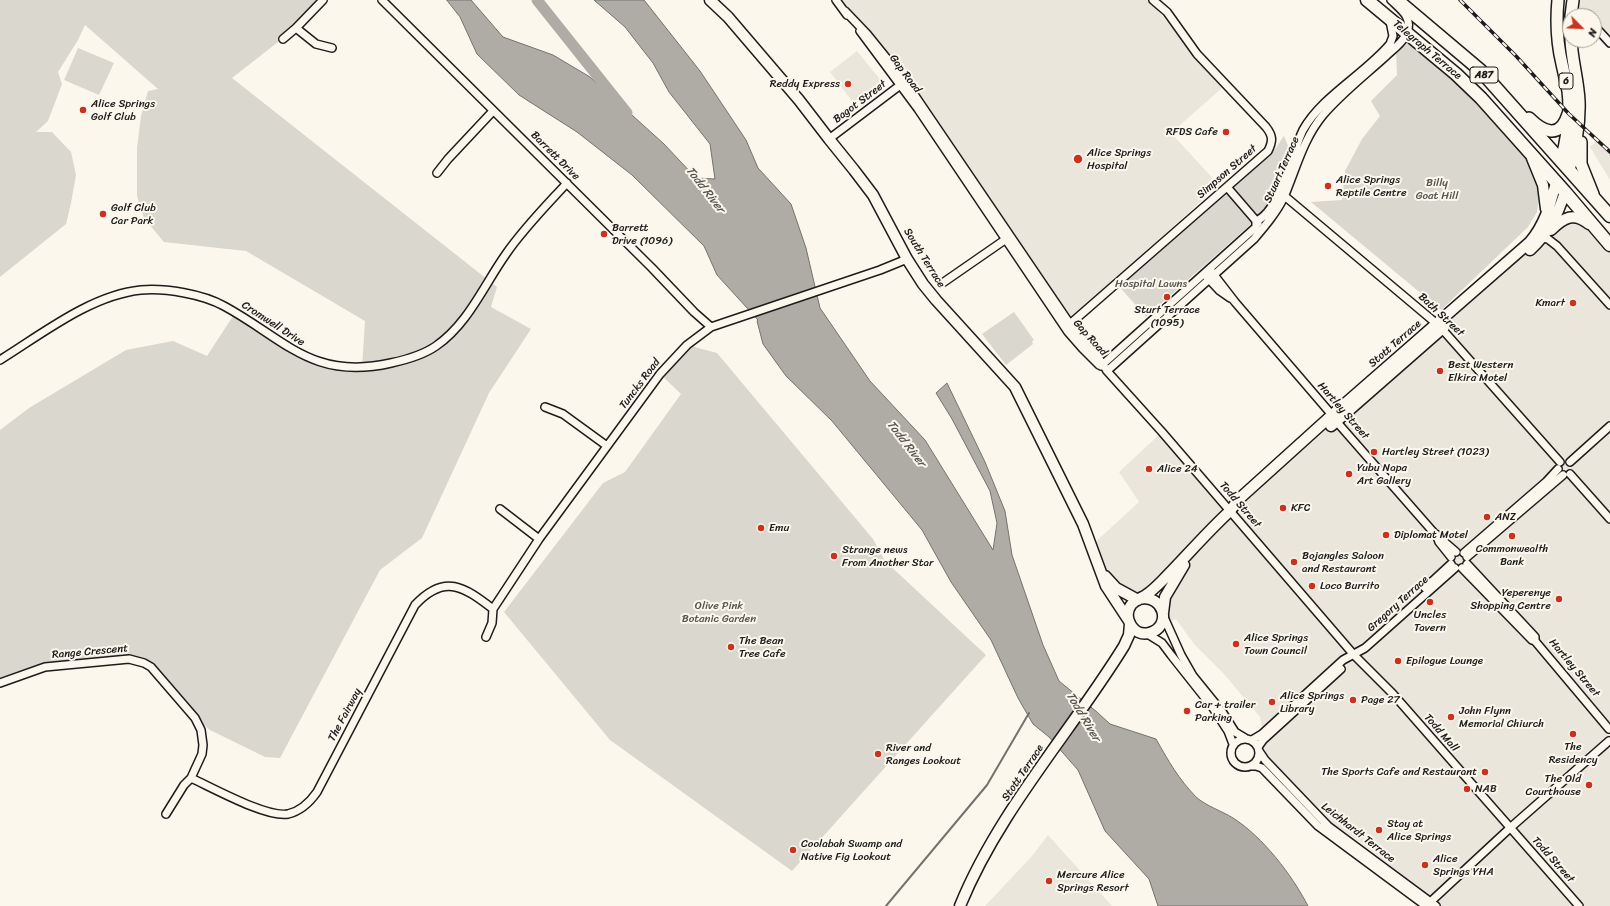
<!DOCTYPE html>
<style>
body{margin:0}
#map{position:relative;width:1610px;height:906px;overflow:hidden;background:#fbf7ec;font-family:Sriracha,sans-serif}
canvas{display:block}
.north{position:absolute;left:1562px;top:8px;width:40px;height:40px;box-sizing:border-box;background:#fbf7ec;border:1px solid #a29f99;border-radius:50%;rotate:114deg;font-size:11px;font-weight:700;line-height:16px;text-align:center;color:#1c1c1c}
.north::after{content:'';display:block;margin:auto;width:14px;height:18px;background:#c8321e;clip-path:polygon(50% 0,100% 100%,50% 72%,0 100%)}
</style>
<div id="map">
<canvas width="1610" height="906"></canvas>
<div class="north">N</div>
</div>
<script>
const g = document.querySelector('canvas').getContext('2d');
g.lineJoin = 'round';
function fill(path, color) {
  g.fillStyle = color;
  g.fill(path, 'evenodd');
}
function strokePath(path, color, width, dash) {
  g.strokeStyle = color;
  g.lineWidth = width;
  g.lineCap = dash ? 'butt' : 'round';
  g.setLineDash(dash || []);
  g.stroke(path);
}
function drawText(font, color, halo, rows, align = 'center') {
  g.font = font + ' Sriracha,sans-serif';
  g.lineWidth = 4;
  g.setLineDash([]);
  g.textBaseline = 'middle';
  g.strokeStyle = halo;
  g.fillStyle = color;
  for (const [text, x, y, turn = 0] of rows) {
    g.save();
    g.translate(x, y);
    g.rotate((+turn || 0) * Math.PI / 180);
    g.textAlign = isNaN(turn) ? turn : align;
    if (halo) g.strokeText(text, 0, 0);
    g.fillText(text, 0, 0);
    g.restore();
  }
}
fill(new Path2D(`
 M842,0H1149L1222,88L1171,133L1219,185L1072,318L911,86L870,33Z
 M1573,0H1610V43L1594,28V16H1571Z
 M857,51L883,83L855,105L830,72Z
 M1598,139L1610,148V180L1590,147Z
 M1576,217L1610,245V906H1442L1356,839L1324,818L1263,751L1265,742L1260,717L1224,674L1194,644L1176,619L1167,623L1163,617L1176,575L1143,598L1116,588L1091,546L1139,502L1119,472L1162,432L1230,510L1243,503L1543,238Z
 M1048,835L1112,906H985L1032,856Z`), '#eae6dc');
fill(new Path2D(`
 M0,0H323L296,28L232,78L497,287L491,307L531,329L489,393L422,538L380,570L280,758L265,757L210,730L195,718L155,671L134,659L45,667L0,683V430L29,408L126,350L173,341L207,356L235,313L303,356L362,368L365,321L246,251L164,242L144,218L137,196V148L141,116L148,91L158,89L85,25L78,40L58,72L62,84L48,121L36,132H52L71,152L76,175L71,203L66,224L0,277Z
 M1410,42L1445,65L1520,150L1537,179L1539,197L1537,212L1528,227L1441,310L1311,202L1342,200L1345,171L1362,139L1380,116L1371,101L1397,75L1396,52Z
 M78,48L114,63L99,95L64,80Z
 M1284,136L1288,146V152L1276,187L1263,211L1250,225L1146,317L1118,285L1275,149Z
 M1014,312L1034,340L1032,341L1033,344L1006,365L982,334Z
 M687,345L717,353L873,539L885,561L986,655L792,871L610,740L504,612L603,483L625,472L681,394L660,374Z`), '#dad7ce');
const water = new Path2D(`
 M447,0H471L503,37L553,55L590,77L664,144L696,178L715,179L710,144L669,92L653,63L625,27L594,0H644L700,71L746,140L758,168L791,204L806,248L820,308L870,381L925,440L993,550L997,523L990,491L952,419L936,393L947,383L985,462L1005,511L1012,555L1043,645L1059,681L1097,712L1110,724L1156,739C1169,762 1178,778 1196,797C1206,806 1222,811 1233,818C1263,837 1292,875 1308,906H1158L1149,879L1105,831L1078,770L1049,737L1033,724L1018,698L991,640L951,582L922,530L832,421L786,376L763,344L757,321L758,320L717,275L704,246L632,175L577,132L519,95L477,54L460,17Z`);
fill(water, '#afaca5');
strokePath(water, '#74726e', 1);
strokePath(new Path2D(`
 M886,906L987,785L1029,713`), '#74726e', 2);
strokePath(new Path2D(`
 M537,0L627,113`), '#afaca5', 11);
const street = new Path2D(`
 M382,0L652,268L694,312L711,327
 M836,0L847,15
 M845,11L867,34L905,81L1070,324L1103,364L1107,371L1162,432L1354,655L1393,694L1579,906
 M296,28L316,44L332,48
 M1594,28L1599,31L1610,43
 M860,31L918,109L1068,332L1082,348L1099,365
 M283,39L296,28L323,0
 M829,139L903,83
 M437,173L448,159L493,111
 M1227,187L1258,223
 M1281,193L1437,324
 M1543,238L1548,239L1557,246L1610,305
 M1211,271L1235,302L1332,415
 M1207,277L1220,291L1230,298
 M944,282L1009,237
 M1070,324L1268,151C1273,141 1273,136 1266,127L1197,54L1167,12L1153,0
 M1442,329L1560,462
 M0,360C42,334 91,295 141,290C166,288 202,294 224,306C285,339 312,381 391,363C405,360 423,355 436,346C468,324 484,285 506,254C524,228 546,206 567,183
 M1101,366L1256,227V221C1280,212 1292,152 1303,130C1322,96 1365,74 1390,44L1393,36L1390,21
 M1107,371L1254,239C1265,226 1277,212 1284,197C1296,169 1303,139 1323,115C1341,94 1364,76 1385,57C1392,50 1404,42 1407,32C1413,17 1400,9 1391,0
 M545,407L563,414L607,446
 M1336,421L1435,534L1456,552
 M1570,462L1610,426
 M1570,474L1610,519
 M500,509L539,539
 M1436,534L1439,542L1451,557
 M1464,553L1546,482L1558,469
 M1467,557L1563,475
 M1467,564L1535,637V641L1609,729
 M1462,568L1532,640L1535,641
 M1425,588L1451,564
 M1163,615L1181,655L1193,676L1223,713L1235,732L1245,738
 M1146,633L1162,643L1171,655L1213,708L1228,731L1233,744
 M486,637L492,623L493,609L539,539L660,374L687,345L711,327L880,270L907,259
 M0,683L45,667L129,659L144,663L151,667L195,718L201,730L203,745L202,754L191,778L184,785L166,814
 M1231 753a14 14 0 1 1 28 0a14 14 0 1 1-28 0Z
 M1252,740L1262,734L1343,660L1365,648L1455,568
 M1258,747L1263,740L1341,669
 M1259,751L1265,760L1328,826L1436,906
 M1250,766H1256L1262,768L1318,826L1426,906
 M191,778C213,788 267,818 288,814C301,811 310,802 317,792L415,605C445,573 464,587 493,609
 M1426,906L1510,828L1609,741`);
const secondary = new Path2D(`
 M710,0L728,17L799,100L829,139L854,170L873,195L907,259L923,284L936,300L1015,387L1083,524L1106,586L1129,621
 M1532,158L1543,185L1546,209
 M1551,230C1564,217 1574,212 1589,224
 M1530,250C1549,232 1557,217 1565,192
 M1331,426L1444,327
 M1105,576L1116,588L1138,600
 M1139,599C1164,593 1173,627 1149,633C1134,637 1122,618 1131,605C1135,600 1141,598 1146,595C1152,591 1157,586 1162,581C1185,558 1206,533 1230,511L1239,499L1332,415L1530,242C1545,224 1550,205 1556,183
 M1163,613L1165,597L1184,565
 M960,906C998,812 1071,732 1124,646L1129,635L1130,624`);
const primary = new Path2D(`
 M1558,0C1556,21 1557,43 1562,64C1564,73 1566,82 1568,91C1571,115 1567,138 1561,161
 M1571,16L1573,0
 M1529,118C1543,132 1560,140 1568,114
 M1581,142V164L1593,194
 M1569,170C1575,147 1580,125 1579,101C1578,80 1572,61 1571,40`);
const highway = new Path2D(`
 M1367,0L1456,74L1481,98L1565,192L1610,245
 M1397,0L1480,70L1610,216`);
strokePath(street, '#1c1c1c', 10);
strokePath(secondary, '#1c1c1c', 13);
strokePath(primary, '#1c1c1c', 14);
strokePath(highway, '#1c1c1c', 15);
strokePath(street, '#fbf7ec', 7);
strokePath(secondary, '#fbf7ec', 10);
strokePath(primary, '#fbf7ec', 11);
strokePath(highway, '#fbf7ec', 12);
const rail = new Path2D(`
 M1460,0L1516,56L1569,114L1610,152`);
strokePath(rail, '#1c1c1c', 3.5);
strokePath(rail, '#fbf7ec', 2, [6]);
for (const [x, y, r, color] of [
 [848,84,4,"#c8321e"],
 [83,110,4,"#c8321e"],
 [1226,132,4,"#c8321e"],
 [1078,159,5,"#c8321e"],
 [1328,186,4,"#c8321e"],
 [103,214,4,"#c8321e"],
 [604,234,4,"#c8321e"],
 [1167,297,4,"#c8321e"],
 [1573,303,4,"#c8321e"],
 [1440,371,4,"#c8321e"],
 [1374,452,4,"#c8321e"],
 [1149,469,4,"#c8321e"],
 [1349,474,4,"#c8321e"],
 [1283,508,4,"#c8321e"],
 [1487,517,4,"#c8321e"],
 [761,528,4,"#c8321e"],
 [1386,535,4,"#c8321e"],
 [1512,536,4,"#c8321e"],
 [834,556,4,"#c8321e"],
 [1294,562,4,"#c8321e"],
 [1312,586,4,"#c8321e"],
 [1559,599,4,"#c8321e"],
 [1430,602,4,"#c8321e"],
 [1236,644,4,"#c8321e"],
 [731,647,4,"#c8321e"],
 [1398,661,4,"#c8321e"],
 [1353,700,4,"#c8321e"],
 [1272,702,4,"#c8321e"],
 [1187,711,4,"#c8321e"],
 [1451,717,4,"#c8321e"],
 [1573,734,4,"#c8321e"],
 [878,754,4,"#c8321e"],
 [1485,772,4,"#c8321e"],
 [1589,785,4,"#c8321e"],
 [1467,789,4,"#c8321e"],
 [1379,830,4,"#c8321e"],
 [793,850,4,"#c8321e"],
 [1425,865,4,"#c8321e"],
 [1049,881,4,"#c8321e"]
]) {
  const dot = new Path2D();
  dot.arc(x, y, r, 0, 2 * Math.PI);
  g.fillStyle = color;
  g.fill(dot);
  strokePath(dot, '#fbf7ec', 1.5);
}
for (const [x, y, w] of [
 [1484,75,28],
 [1566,81,14]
]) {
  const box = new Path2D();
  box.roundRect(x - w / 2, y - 8, w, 16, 3);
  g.fillStyle = '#fbf7ec';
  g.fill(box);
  strokePath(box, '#1c1c1c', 1);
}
drawText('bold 10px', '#1c1c1c', null, [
 ["A87",1484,75],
 ["6",1566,81]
]);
drawText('11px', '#1c1c1c', '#fbf7ec', [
 ["Telegraph Terrace",1427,50,40],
 ["Gap Road",905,74,53],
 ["Bagot Street",860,102,-37],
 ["Barrett Drive",555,156,45],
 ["Stuart Terrace",1282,170,-66],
 ["Simpson Street",1227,172,-41],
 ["South Terrace",924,258,58],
 ["Bath Street",1441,315,43],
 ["Cromwell Drive",273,324,33],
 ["Gap Road",1090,338,48],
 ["Stott Terrace",1395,344,-41],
 ["Tuncks Road",640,384,-53],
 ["Hartley Street",1343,411,49],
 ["Todd Street",1240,505,49],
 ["Gregory Terrace",1398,604,-42],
 ["Range Crescent",90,652,-5],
 ["Hartley Street",1574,668,50],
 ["The Fairway",345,715,-62],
 ["Todd Mall",1441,733,49],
 ["Stott Terrace",1023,773,-56],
 ["Leichhardt Terrace",1358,833,38],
 ["Todd Street",1553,860,48]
]);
drawText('11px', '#1c1c1c', '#fbf7ec', [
 ["Reddy Express",840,84,"right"],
 ["Alice Springs",91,104],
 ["Golf Club",91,117],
 ["RFDS Cafe",1218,132,"right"],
 ["Alice Springs",1087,153],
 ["Hospital",1087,166],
 ["Alice Springs",1336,180],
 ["Reptile Centre",1336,193],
 ["Golf Club",111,208],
 ["Car Park",111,221],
 ["Barrett",612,228],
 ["Drive (1096)",612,241],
 ["Kmart",1565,303,"right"],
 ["Sturt Terrace",1167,310,"center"],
 ["(1095)",1167,323,"center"],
 ["Best Western",1448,365],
 ["Elkira Motel",1448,378],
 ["Hartley Street (1023)",1382,452],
 ["Yubu Napa",1357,468],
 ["Art Gallery",1357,481],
 ["Alice 24",1157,469],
 ["KFC",1291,508],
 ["ANZ",1495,517],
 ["Emu",769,528],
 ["Diplomat Motel",1394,535],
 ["Commonwealth",1512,549,"center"],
 ["Bank",1512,562,"center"],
 ["Strange news",842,550],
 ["From Another Star",842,563],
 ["Bojangles Saloon",1302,556],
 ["and Restaurant",1302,569],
 ["Loco Burrito",1320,586],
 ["Yeperenye",1551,593,"right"],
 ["Shopping Centre",1551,606,"right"],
 ["Uncles",1430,615,"center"],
 ["Tavern",1430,628,"center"],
 ["Alice Springs",1244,638],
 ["Town Council",1244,651],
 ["The Bean",739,641],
 ["Tree Cafe",739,654],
 ["Epilogue Lounge",1406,661],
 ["Alice Springs",1280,696],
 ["Library",1280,709],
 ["Page 27",1361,700],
 ["Car + trailer",1195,705],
 ["Parking",1195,718],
 ["John Flynn",1459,711],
 ["Memorial Chiurch",1459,724],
 ["The",1573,747,"center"],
 ["Residency",1573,760,"center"],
 ["River and",886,748],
 ["Ranges Lookout",886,761],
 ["The Sports Cafe and Restaurant",1477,772,"right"],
 ["The Old",1581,779,"right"],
 ["Courthouse",1581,792,"right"],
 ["NAB",1475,789],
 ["Stay at",1387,824],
 ["Alice Springs",1387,837],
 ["Coolabah Swamp and",801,844],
 ["Native Fig Lookout",801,857],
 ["Alice",1433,859],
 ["Springs YHA",1433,872],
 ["Mercure Alice",1057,875],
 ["Springs Resort",1057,888]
], 'left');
drawText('11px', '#555451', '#fbf7ec', [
 ["Billy",1437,183],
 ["Goat Hill",1437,196],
 ["Hospital Lawns",1151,284],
 ["Olive Pink",719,606],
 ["Botanic Garden",719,619]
]);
drawText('italic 12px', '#575653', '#fbf7ec', [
 ["Todd River",705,190,52],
 ["Todd River",906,444,52],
 ["Todd River",1083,717,59]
]);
</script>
